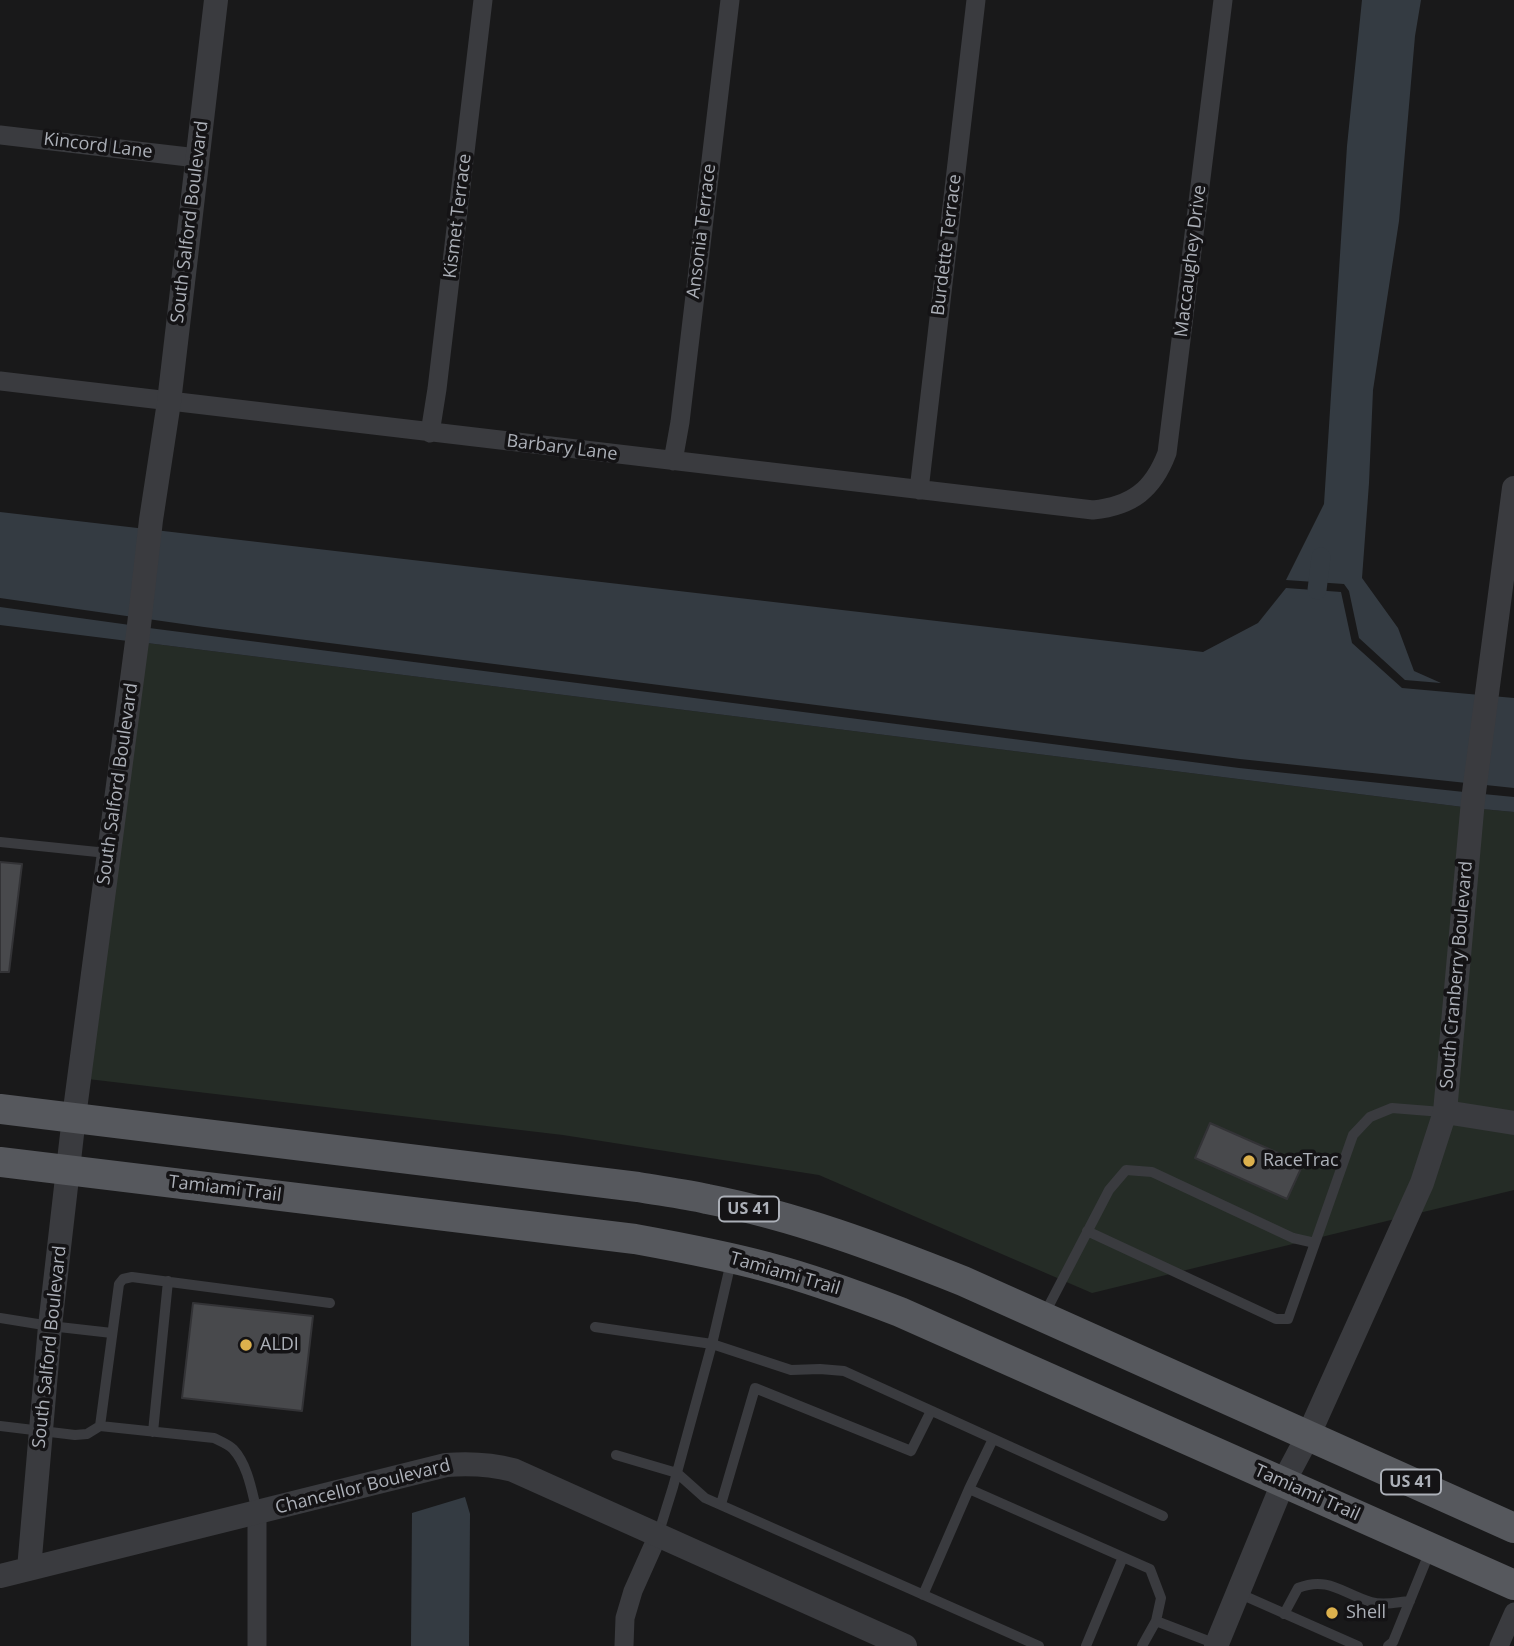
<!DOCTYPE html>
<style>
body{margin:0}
canvas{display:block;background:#19191a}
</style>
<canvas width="1514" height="1646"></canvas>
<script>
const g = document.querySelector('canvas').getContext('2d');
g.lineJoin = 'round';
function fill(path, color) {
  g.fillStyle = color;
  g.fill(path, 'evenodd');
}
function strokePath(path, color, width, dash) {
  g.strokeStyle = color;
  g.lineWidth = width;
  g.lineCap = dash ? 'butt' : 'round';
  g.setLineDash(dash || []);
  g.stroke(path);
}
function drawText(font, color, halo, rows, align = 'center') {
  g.font = font + ' "Open Sans",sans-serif';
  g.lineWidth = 7;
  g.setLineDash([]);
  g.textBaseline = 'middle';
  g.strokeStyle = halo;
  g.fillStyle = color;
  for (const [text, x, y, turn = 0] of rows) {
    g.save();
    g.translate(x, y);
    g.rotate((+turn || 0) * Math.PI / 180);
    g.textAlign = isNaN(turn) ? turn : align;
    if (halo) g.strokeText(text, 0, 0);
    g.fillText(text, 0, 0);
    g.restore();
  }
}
fill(new Path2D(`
 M147,643L1463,807L1435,1110L1414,1179L1395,1219L1092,1293L819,1175L563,1135L88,1079Z
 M1482,809L1514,812V1113L1455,1104Z
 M1451,1124L1514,1134V1190L1419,1213Z`), '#252c26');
fill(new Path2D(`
 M1362,0H1421L1415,36L1399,221L1373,390L1369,483L1362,578L1398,628L1414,671L1441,683L1405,680L1359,638L1349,591L1344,584L1286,580L1324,504L1347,146Z
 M0,512L1203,652L1258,623L1286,588L1341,592L1352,643L1402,688L1514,698V788L1240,759L204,627L0,598Z
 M0,607L130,625L128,641L0,625Z
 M149,628L1239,768L1464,792L1463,807L147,643Z
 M1483,794L1514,797V812L1482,809Z
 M465,1497L470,1514L469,1646H411L412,1513Z`), '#343b42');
strokePath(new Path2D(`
 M1317,590L1321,557`), '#343b42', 19);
const building = new Path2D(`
 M0,862L22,864L9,972H0Z
 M1210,1123L1303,1164L1287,1199L1195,1158Z
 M193,1303L313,1316L302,1411L182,1398Z`);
fill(building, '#48494c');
strokePath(building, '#333336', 2);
strokePath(new Path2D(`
 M0,842L107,853
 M1087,1231L1276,1319H1288L1315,1243
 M731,1262L712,1344L791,1370L820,1369L844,1371L1163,1516
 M1045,1313L1109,1190L1126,1170L1152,1172L1293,1238L1315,1243L1353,1135L1370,1117L1392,1108L1442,1112
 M0,1318L50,1326L112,1333
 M595,1327L712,1344L673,1487L658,1535
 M0,1426L75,1435L87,1434L100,1426
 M153,1432L168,1281
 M993,1439L969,1489L1150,1569L1161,1598L1156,1621L1216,1644
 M616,1455L677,1473L705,1498L1039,1646
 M721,1504L755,1388L911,1451L931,1411
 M257,1512C252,1492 248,1465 233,1449C228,1444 220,1441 214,1438L100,1426L119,1284L123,1279L132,1277L330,1303
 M1238,1593L1358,1646
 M923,1595L969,1489
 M1284,1614L1298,1588C1329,1576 1343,1594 1371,1602C1384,1606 1397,1602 1410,1601
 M1086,1646L1123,1557
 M1142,1646L1156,1621
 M1388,1646L1393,1642L1430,1551`), '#3a3b3f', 10);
strokePath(new Path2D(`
 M0,135L197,158
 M0,381L1093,510C1132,506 1153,490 1167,453L1223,0
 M430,433L437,389L483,0
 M673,461L680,422L730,0
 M919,490L976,0
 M257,1646V1513
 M624,1646L625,1618L633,1591L658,1535
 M1499,1646L1514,1612`), '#3a3b3f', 19);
strokePath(new Path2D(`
 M1445,1112L1514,1123
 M29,1569L50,1326L74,1117L138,634L151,520L169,402L216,0
 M0,1576L446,1465C470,1463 490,1464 513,1470L905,1646
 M1216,1646L1283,1483L1308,1436L1422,1183L1445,1112L1473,800L1514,488`), '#3a3b3f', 24);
strokePath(new Path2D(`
 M0,1109L638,1187C661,1191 685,1194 707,1199C795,1216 880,1248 963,1281L1514,1528
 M0,1162L635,1239C679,1247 723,1255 767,1267C812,1279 856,1295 900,1312L1514,1585`), '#56585d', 30);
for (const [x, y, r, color] of [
 [1249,1161,7,"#ddb14d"],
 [246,1345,7,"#ddb14d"],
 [1332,1613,7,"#ddb14d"]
]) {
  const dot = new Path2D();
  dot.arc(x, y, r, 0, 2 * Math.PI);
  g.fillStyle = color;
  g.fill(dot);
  strokePath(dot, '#141315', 2.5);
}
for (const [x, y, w] of [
 [749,1209,60],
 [1411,1482,60]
]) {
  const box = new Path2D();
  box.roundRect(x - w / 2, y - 12.5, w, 25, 5);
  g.fillStyle = '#141315';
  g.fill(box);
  strokePath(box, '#acb0b8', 2);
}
drawText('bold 16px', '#acb0b8', null, [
 ["US 41",749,1209],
 ["US 41",1411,1482]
]);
drawText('18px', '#acb0b8', '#141315', [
 ["Kincord Lane",98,146,7],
 ["Kismet Terrace",458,216,-83],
 ["South Salford Boulevard",190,222,-83],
 ["Ansonia Terrace",702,231,-83],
 ["Burdette Terrace",947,245,-83],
 ["Maccaughey Drive",1191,261,-83],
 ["Barbary Lane",562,448,7],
 ["South Salford Boulevard",118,784,-82],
 ["South Cranberry Boulevard",1457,975,-85],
 ["Tamiami Trail",225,1189,7],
 ["Tamiami Trail",785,1274,16],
 ["South Salford Boulevard",50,1347,-84],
 ["Chancellor Boulevard",363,1487,-14],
 ["Tamiami Trail",1307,1493,24]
]);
drawText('18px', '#acb0b8', '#141315', [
 ["RaceTrac",1263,1161],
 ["ALDI",260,1345],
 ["Shell",1346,1613]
], 'left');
</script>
